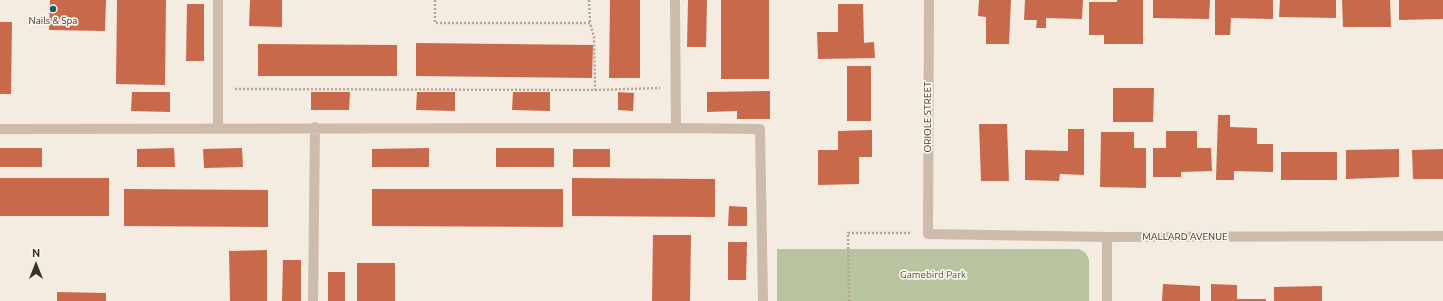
<!DOCTYPE html>
<style>
body{margin:0}
#map{position:relative;width:1443px;height:301px;overflow:hidden;background:#f4ebe1;font-family:Ubuntu,sans-serif}
canvas{display:block}
.north{position:absolute;left:16px;top:245px;width:40px;height:40px;-webkit-text-stroke:3px #fbf5ee;paint-order:stroke;rotate:0deg;font-size:11px;font-weight:700;line-height:16px;text-align:center;color:#3b302b}
.north::after{content:'';display:block;margin:auto;width:14px;height:18px;background:#3b302b;clip-path:polygon(50% 0,100% 100%,50% 72%,0 100%)}
</style>
<div id="map">
<canvas width="1443" height="301"></canvas>
<div class="north">N</div>
</div>
<script>
const g = document.querySelector('canvas').getContext('2d');
g.lineJoin = 'round';
function fill(path, color) {
  g.fillStyle = color;
  g.fill(path, 'evenodd');
}
function strokePath(path, color, width, dash) {
  g.strokeStyle = color;
  g.lineWidth = width;
  g.lineCap = dash ? 'butt' : 'round';
  g.setLineDash(dash || []);
  g.stroke(path);
}
function drawText(font, color, halo, rows, align = 'center') {
  g.font = font + ' Ubuntu,sans-serif';
  g.lineWidth = 3.5;
  g.setLineDash([]);
  g.textBaseline = 'middle';
  g.strokeStyle = halo;
  g.fillStyle = color;
  for (const [text, x, y, turn = 0] of rows) {
    g.save();
    g.translate(x, y);
    g.rotate((+turn || 0) * Math.PI / 180);
    g.textAlign = isNaN(turn) ? turn : align;
    if (halo) g.strokeText(text, 0, 0);
    g.fillText(text, 0, 0);
    g.restore();
  }
}
fill(new Path2D(`
 M777,249H1079L1086,253L1089,260V301H777Z`), '#b8c4a0');
fill(new Path2D(`
 M50,0H106L105,31L49,30Z
 M117,0H166L165,85L116,84Z
 M250,0H282V27L249,26Z
 M610,0H640V78H609Z
 M688,0H707L706,47H687Z
 M721,0H769V79H721Z
 M979,0H1011L1009,44H986V17L978,16Z
 M1025,0H1083L1082,19L1046,18V28H1036L1037,20H1024Z
 M1117,0H1143V44H1104V35H1089V2H1117Z
 M1153,0H1210L1209,19L1153,18Z
 M1215,0H1273V19L1231,18L1230,35H1215Z
 M1280,0H1336V18L1279,17Z
 M1342,0H1390L1391,27H1343Z
 M1399,0H1443V19L1399,20Z
 M187,4H204V61H186Z
 M838,4H863L864,43L874,42L875,58L818,59L817,32H838Z
 M0,22H12L11,94H0Z
 M416,43L593,45L592,78L416,76Z
 M258,44L397,45V76H258Z
 M847,66H871V121H847Z
 M1113,88H1154L1153,122H1113Z
 M770,91V119H737V111L707,112V92Z
 M132,92H170V112L131,111Z
 M311,92H350L349,110H311Z
 M417,92H455V111L416,110Z
 M513,92H550V111L512,110Z
 M618,92L634,93L633,111L618,110Z
 M1218,115H1230V127L1257,128V144H1273V172L1234,171V180H1216Z
 M979,124H1007L1009,181H981Z
 M1068,129H1084V175L1060,174L1059,181L1025,180V150L1068,151Z
 M872,130V157H859V184L818,185V150H838V131Z
 M1166,131H1197V148H1211L1212,171L1181,172V177H1153V148H1166Z
 M1101,132H1134V148H1146V188L1100,187Z
 M0,148H42V167H0Z
 M174,148L175,167H137V149Z
 M242,148L243,167L204,168L203,149Z
 M429,148V167H372V149Z
 M496,148H554V167H496Z
 M573,149H610V167H573Z
 M1399,149V177L1346,179V150Z
 M1443,149V179H1413L1412,150Z
 M1281,152H1337V180H1281Z
 M0,178H109V216H0Z
 M572,178L715,179V217L572,216Z
 M124,189L268,190V227L124,226Z
 M372,189H563V227L372,226Z
 M729,206L747,207V226H728Z
 M653,235H691L690,301H652Z
 M728,242H747L746,280H728Z
 M267,250V301H230L229,251Z
 M283,260H301V301H282Z
 M357,263H395V301H357Z
 M328,272H345V301H328Z
 M1163,284L1200,286V301H1162Z
 M1211,284L1237,285V299H1266V301H1211Z
 M1322,286V301H1274V287Z
 M57,292L106,293V301H57Z`), '#c8694b');
strokePath(new Path2D(`
 M435,0V23H590L594,37L595,90
 M589,0L590,23
 M235,89L595,90L660,88
 M849,301L848,233H912`), '#b9a596', 2.5, [2, 2]);
strokePath(new Path2D(`
 M218,0V128
 M929,0L928,234L1107,237L1443,236
 M676,128L760,129L763,301
 M0,129L676,128L675,0
 M1107,237V301
 M313,301L315,127`), '#cdbbac', 10);
for (const [x, y, r, color] of [
 [53,9,4,"#1f5a5e"]
]) {
  const dot = new Path2D();
  dot.arc(x, y, r, 0, 2 * Math.PI);
  g.fillStyle = color;
  g.fill(dot);
  strokePath(dot, '#fbf5ee', 1.5);
}
drawText('10px', '#3b302b', '#fbf5ee', [
 ["Nails & Spa",53,21]
]);
drawText('10px', '#3b302b', '#fbf5ee', [
 ["ORIOLE STREET",928,117,-90],
 ["MALLARD AVENUE",1185,237]
]);
drawText('10px', '#4a5a2e', '#fbf5ee', [
 ["Gamebird Park",933,275]
]);
</script>
